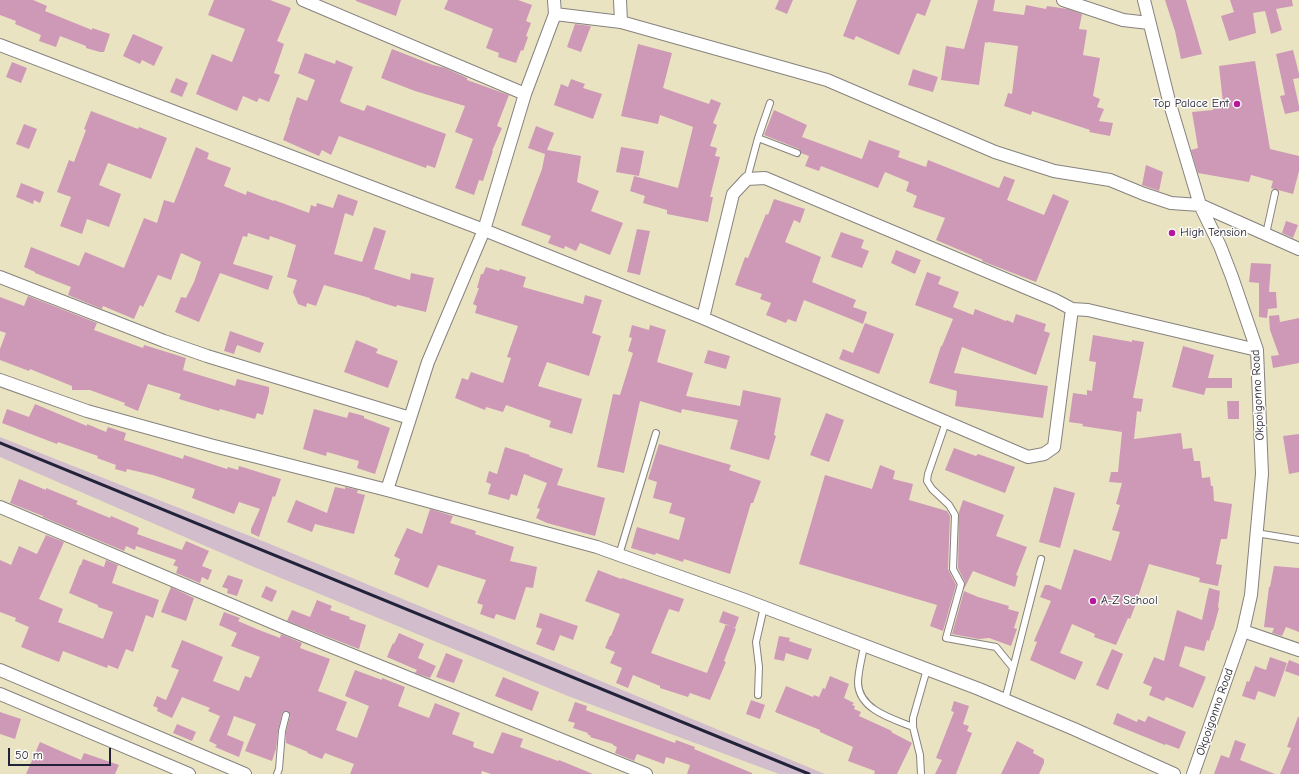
<!DOCTYPE html>
<style>
body{margin:0}
#map{position:relative;width:1299px;height:774px;overflow:hidden;background:#eae3c2;font-family:"Comic Neue",sans-serif}
canvas{display:block}
.scale{position:absolute;left:8px;top:748px;width:103px;height:18px;box-sizing:border-box;border:2px solid #22223b;border-top:0;padding-left:5px;font-size:12px;line-height:14px;white-space:nowrap;color:#22223b;-webkit-text-stroke:3px #fdfcf7;paint-order:stroke}
</style>
<div id="map">
<canvas width="1299" height="774"></canvas>
<div class="scale">50 m</div>
</div>
<script>
const g = document.querySelector('canvas').getContext('2d');
g.lineJoin = 'round';
function fill(path, color) {
  g.fillStyle = color;
  g.fill(path, 'evenodd');
}
function strokePath(path, color, width, dash) {
  g.strokeStyle = color;
  g.lineWidth = width;
  g.lineCap = dash ? 'butt' : 'round';
  g.setLineDash(dash || []);
  g.stroke(path);
}
function drawText(font, color, halo, rows, align = 'center') {
  g.font = font + ' "Comic Neue",sans-serif';
  g.lineWidth = 3;
  g.setLineDash([]);
  g.textBaseline = 'middle';
  g.strokeStyle = halo;
  g.fillStyle = color;
  for (const [text, x, y, turn = 0] of rows) {
    g.save();
    g.translate(x, y);
    g.rotate((+turn || 0) * Math.PI / 180);
    g.textAlign = isNaN(turn) ? turn : align;
    if (halo) g.strokeText(text, 0, 0);
    g.fillText(text, 0, 0);
    g.restore();
  }
}
fill(new Path2D(`
 M0,437L270,544L825,774H779L568,696L254,567L0,457Z`), '#d1bdcb');
fill(new Path2D(`
 M0,0H33L47,6L45,11L92,30V28L110,34L104,52H100L86,48V46L60,36L56,47L39,41L41,35L15,24L16,21L0,15Z
 M214,0H270L291,8L277,41L284,44L274,73L280,75L269,102L259,98L257,102L243,96L237,111L196,94L212,54L232,62L245,29L208,15Z
 M356,0H401L396,16L356,1Z
 M448,0H518L532,5L526,21L531,23L526,36L528,37L523,51L521,50L516,63L498,57L499,53L486,48L493,29L444,9Z
 M779,0H793L787,14L775,9Z
 M857,0H931L925,16L917,13L899,55L856,36L854,40L843,36Z
 M978,0H995L993,11L1024,15L1026,5L1046,9L1047,6L1068,9L1082,14L1079,29L1087,30L1083,55L1100,58L1093,96L1100,99L1097,107L1104,109L1099,121L1113,123L1110,136L1089,132L1090,130L1032,111L1031,115L1004,106L1008,93L1012,94L1018,46L988,42L987,43L985,42L979,85L941,80L946,46L964,49Z
 M1165,0H1186L1202,54L1181,59L1175,31Z
 M1230,0H1292L1293,6L1276,9L1282,30L1271,34L1265,11L1253,13L1256,33L1229,41L1221,16L1234,12Z
 M575,24L591,26L581,52L567,47Z
 M133,34L163,47L154,66L142,60L140,64L123,56Z
 M638,44L672,53L663,88L709,104L711,99L721,103L713,123L717,125L710,146L717,148L715,156L720,157L710,197H713L708,222L667,214V210L643,203L645,196L630,191L634,176L678,188L693,127L660,115L658,124L621,116Z
 M392,49L433,65L445,68L467,78V80L509,95L497,126L502,128L492,151H493L483,181L479,180L474,195L455,188L473,139L455,132L465,106L415,91L381,78Z
 M1293,50L1299,74V78L1293,79L1299,106V111L1285,114L1280,96L1285,95L1276,54Z
 M305,53L335,64L336,60L353,67L340,101L342,103L364,111L367,105L446,134L435,168L427,165L426,168L339,136L331,155L322,150L319,156L283,140L290,120H289L297,97L307,101L315,80L298,73Z
 M1255,61L1270,149L1299,156V171L1293,194L1271,188L1273,181L1251,175L1249,182L1198,173L1191,150L1198,148L1192,112L1213,110L1212,105L1223,103L1219,66Z
 M12,62L27,68L21,83L6,77Z
 M913,69L938,77L933,92L908,85Z
 M176,78L188,83L182,97L170,92Z
 M571,79L585,84L583,88L602,94L593,119L554,105L561,84L568,87Z
 M774,110L807,125L802,137L862,159L869,140L900,151L898,157L926,167L928,160L999,188L1004,176L1015,180L1007,200L1044,215L1053,194L1069,201L1036,282L982,261L983,260L936,240L945,218L913,207L917,196L906,191L909,182L885,172L878,188L821,166L819,171L805,166L809,156L801,153L799,149L764,135Z
 M91,111L138,129L139,127L167,138L151,179L108,163L99,185L121,194L109,227L87,219L82,234L60,226L71,197L57,192L69,160L74,162L86,130L84,129Z
 M24,124L37,129L29,149L16,144Z
 M536,126L554,133L547,150L581,156L577,182L599,191L591,211L623,223L610,255L580,243L576,251L565,246L564,249L548,243L551,236L521,225L542,169L545,154L528,148Z
 M196,147L209,153L207,159L231,168L224,186L246,195L247,191L274,201V200L309,213L311,205L316,207L317,203L333,208L338,194L358,201L353,216L345,213L334,254L362,262L374,227L386,231L374,269L410,280L411,273L434,278L426,312L397,305L396,307L370,299V298L324,285L316,306L307,303L306,307L298,304L293,292L297,280L287,277L296,245L270,236L269,240L248,233L247,237L243,236L233,264L273,276L268,290L220,273L199,322L175,312L181,297L186,298L194,282L201,262L181,253L171,280L158,275L143,307L140,305L134,319L103,306L102,309L68,295L71,287L35,273V272L24,267L31,247L79,266L85,252L124,268L144,218L157,223L164,200L174,203Z
 M621,147L644,151L639,176L616,172Z
 M1146,165L1163,172L1159,191L1142,185Z
 M21,183L44,192L40,203L34,200L33,204L16,197Z
 M774,199L805,209L800,223L794,220L785,242L821,257L812,282L856,300L853,307L867,312L863,324L804,300L796,322L788,319L786,323L766,315L771,303L760,299L762,294L735,285L745,257L748,258L766,214L768,215Z
 M1286,221L1298,225L1293,238L1282,233Z
 M637,229L650,231L640,275L627,272Z
 M841,232L864,240L861,248L869,251L862,268L831,257Z
 M896,250L921,260L915,274L891,263Z
 M1251,263L1271,264L1269,292H1276L1277,308L1268,309L1267,318L1259,317V283L1249,282Z
 M486,267L499,271L500,269L526,277L523,287L583,304L585,295L602,300L592,333L601,336L589,376L547,362L538,386L582,399L572,434L549,427L551,421L506,405L503,412L486,407L485,410L455,398L462,378L468,380L471,372L503,383L511,358L507,357L518,326L475,313L477,306L473,304L479,288H477L481,274H483Z
 M927,272L941,277L938,284L959,292L953,307L973,315L975,309L1006,321L1007,320L1013,323L1016,314L1046,324L1044,331L1050,333L1036,375L962,347L954,373L1048,386L1043,418L955,406L957,391L929,383L941,346H942L953,319L915,305Z
 M28,296L97,323L94,330L143,348L144,345L186,358L183,370L235,386L237,379L269,387V392L263,415L257,413L255,419L220,409L219,411L179,399L181,394L148,384L138,411L124,405L125,403L90,390H72V386L30,369L29,371L0,360V349L6,333L0,331V297L24,306Z
 M1279,315L1280,322L1299,318V363L1273,368L1271,356L1279,355L1270,330L1269,316Z
 M865,323L894,334L879,374L839,359L843,349L853,353Z
 M632,325L649,330L650,325L666,330L657,362L693,373L686,396L740,406L743,390L781,398L774,435L776,436L769,460L730,449L738,420L682,409L681,413L640,401L624,473L597,467L613,394L620,395L633,353L628,351L632,338L629,337Z
 M230,331L264,343L260,353L237,345L234,354L224,351Z
 M1093,335L1132,342V340L1144,342L1133,398L1143,399L1141,412L1137,411L1134,439L1181,433L1183,449L1192,448L1194,461H1200L1202,478L1210,477L1211,486H1213L1214,501L1232,504L1227,539H1221L1216,564L1222,565L1218,586L1199,582L1200,578L1149,564L1134,609L1130,619L1128,618L1116,645L1094,637L1095,634L1072,624L1060,653L1083,662L1075,680L1030,660L1037,642L1034,641L1051,601L1040,597L1045,585H1049L1061,590L1074,549L1111,561L1120,532L1112,530L1120,505L1116,504L1122,483L1109,482L1111,472H1118L1122,432L1082,426L1083,424L1069,422L1073,393L1087,395V390L1092,391L1096,362L1089,361Z
 M356,340L378,349L376,353L398,361L388,388L344,372Z
 M1183,346L1214,355L1208,378H1232V388H1206L1204,395L1172,387Z
 M708,350L730,356L726,369L704,363Z
 M1227,401H1239V419H1228Z
 M35,404L87,426V424L106,432L108,427L126,433L124,440L152,449L183,459L184,455L227,469L228,467L238,470L239,466L281,479L275,497L273,496L259,537L251,533V529L260,509L239,502L234,514L192,498L195,489L153,475L127,469L126,472L115,469L116,465L97,458L98,456L58,442L57,444L2,423L7,409L29,417Z
 M314,409L347,418L349,412L364,416V418L390,428L375,474L357,468L359,461L327,452L326,456L303,449Z
 M826,413L844,420L829,462L810,455Z
 M1299,434V472L1289,474L1283,436Z
 M659,444L731,465L729,470L761,481L753,503H751L730,574L684,559L683,562L656,553L655,555L631,548L637,527L679,540L685,518L669,513L672,503L653,498L657,482L648,479Z
 M505,447L530,455L529,456L563,469L557,485L605,498L595,536L547,523L536,518L540,509L537,508L547,483L524,474L517,496L511,494L509,500L488,494L491,484L486,482L489,471L497,474Z
 M954,448L976,456L978,454L1015,467L1005,493L945,470Z
 M880,465L895,471L893,479L913,484L909,500L947,511L950,516L948,569L956,585L943,631L930,626L937,605L799,564L825,475L872,489Z
 M19,479L46,490V488L78,501L76,504L110,518L111,516L139,528L137,534L182,550L186,541L209,551L202,566L212,570L208,580L202,577L200,583L176,573L178,567L173,565L176,560L136,546L135,550L126,546L124,551L43,517V516L10,503Z
 M335,487L345,489V487L358,490L357,493L365,495L354,534L315,524L312,532L287,522L296,500L327,513Z
 M1054,487L1075,493L1060,548L1039,542Z
 M963,500L1004,515L996,536L1027,547L1016,575L1018,576L1015,587L973,571L964,589L965,582L958,568L959,512Z
 M430,509L453,516L450,523L476,531L475,534L514,547L510,561L537,567L533,588L526,587L515,620L496,614L494,619L480,614L483,605L477,603L486,580L438,565L428,588L394,574L400,559L394,556L407,528L422,534Z
 M46,535L64,542L39,599L63,609L58,622L103,639L113,612L98,607V605L69,593L80,565H81L83,559L104,567L106,560L118,565L112,583L159,600L153,618L146,615L133,652L126,649L118,669L108,665L107,668L63,651L59,662L21,647L29,627L15,621L16,618L0,612V560L11,565L19,546L37,554Z
 M1274,566L1299,568V632L1286,627L1282,636L1272,633L1274,628L1264,627L1269,587H1270Z
 M598,570L621,579L622,578L684,599L679,612L669,609L651,653L707,673L726,624L736,629L724,661L726,662L710,700L690,693L688,697L660,688V686L633,675L628,688L616,683L622,668L610,663L615,652L605,648L610,636H611L620,614L585,601Z
 M228,575L243,580L237,596L227,593L228,589L222,587Z
 M266,586L277,591L272,602L261,597Z
 M171,587L194,598L186,621L161,612Z
 M1209,588L1220,591L1218,607L1219,608L1213,630H1212L1209,641L1207,640L1204,651L1185,646L1179,666L1206,677L1193,708L1166,697L1164,701L1149,695L1152,687L1143,683L1154,657L1164,661L1177,610L1202,620Z
 M964,591L978,597L1009,606L1008,609L1019,612L1014,628L1017,629L1011,646L989,638L979,639L952,634Z
 M317,600L332,606L330,610L350,617L349,619L366,625L359,649L287,621L292,610L310,617Z
 M723,611L739,617L735,628L719,622Z
 M224,612L240,618L238,621L259,630L280,638L281,634L302,643L300,648L330,659L318,691L347,702L336,730L357,738L369,706L345,696L355,670L382,680V678L405,687L398,706L429,718L435,703L460,713L452,734L474,742L473,747L493,754L502,732L523,739L520,747L558,761L559,760L593,774H491L482,771L481,774H350L354,764L325,753L322,759L307,753L308,752L286,743V732L290,716L289,712L287,711L283,712L282,714L278,731L276,749L272,761L245,751L256,724L234,716L227,735L244,742L239,757L215,747L217,745L209,741L220,716L208,711L210,708L182,697L172,718L157,711L158,708L153,706L157,696L166,700L179,670L171,667L182,640L223,657L213,681L239,691L245,676L251,678L260,657L231,646L237,633L219,625Z
 M540,613L578,626L573,640L560,635L554,651L536,644L542,629L536,627Z
 M399,633L424,644L418,658L436,666L430,678L415,673L417,670L387,657L393,643L394,644Z
 M779,636L790,638L789,641L812,649L808,660L786,653L784,661L774,659Z
 M1112,649L1123,654L1108,690L1096,685Z
 M446,653L463,660L454,683L436,677Z
 M1270,657L1287,663L1275,697L1258,691L1255,700L1242,696L1247,681L1249,682L1255,666L1266,670Z
 M1289,660L1299,664V676L1285,671Z
 M830,676L849,684L844,698L854,703L852,705L855,706L854,709L861,712L859,716L892,731L891,732L912,743L897,774H874L875,771L848,761L853,747L820,732V730L775,712L786,686L813,697L814,695L819,697L823,688L825,689Z
 M503,677L539,692L532,711L495,696Z
 M751,700L765,705L760,719L746,714Z
 M954,701L969,706L963,724L969,726L967,731L972,733L956,774H935L942,760L936,758L954,712L951,711Z
 M575,702L587,706L586,710L675,743L676,740L695,747L694,749L752,773V774H687L690,765L666,757L664,764L637,754L634,761L615,753L617,747L613,745V744L590,737L591,736L587,734L588,733L573,728L575,723L568,721Z
 M0,712L21,719L15,739L0,734Z
 M1117,713L1137,722L1138,719L1145,722L1148,716L1186,732L1179,749L1166,744L1165,745L1113,724Z
 M1298,717H1299V774H1280L1291,748L1287,747Z
 M177,724L196,732L192,741L173,733Z
 M1235,740L1246,744L1240,760L1275,774H1214L1221,755L1229,758Z
 M1017,741L1034,750L1033,753L1044,759V763L1039,774H1001Z
 M40,742L81,760L84,753L119,765L115,774H26Z`), '#cd99b6');
const lane = new Path2D(`
 M758,138L797,153
 M747,179L758,138L770,103
 M1266,234L1275,193
 M946,422L928,474L927,481L932,489L949,505L955,515L953,569L961,584L946,638L996,647L1013,668
 M1256,533L1299,540
 M619,555L656,433
 M864,646C862,658 858,671 858,683C859,710 893,719 913,727
 M758,695L759,667L756,642L764,607
 M1005,700L1041,559
 M277,774L279,769L282,731L286,715
 M921,774L920,755L913,727V718L927,669`);
const street = new Path2D(`
 M303,0L525,94
 M620,0L621,22
 M1063,0L1123,20L1149,23
 M1144,0L1169,101L1200,205L1220,246L1232,277L1257,350L1262,474L1251,595L1243,631L1193,774
 M555,14L621,22L827,80L995,152L1054,171L1110,180L1144,194L1171,203L1200,205L1299,249
 M0,45L484,230L703,318L1028,457L1044,454L1054,447L1072,309L1055,300L765,178L747,179L733,194L703,318
 M0,277L164,341L207,356L410,418
 M1072,309L1088,310L1257,350
 M0,380L87,411L210,445L387,490L597,547L745,600L979,689L1074,729L1174,774
 M387,490L428,362L484,230L525,94L555,14L554,0
 M0,507L288,629L646,774
 M1243,631L1299,650
 M0,670L245,774
 M0,694L189,774`);
strokePath(lane, '#86827e', 8);
strokePath(street, '#86827e', 14);
strokePath(lane, '#fff', 6);
strokePath(street, '#fff', 12);
strokePath(new Path2D(`
 M0,443L809,774`), '#22223b', 3);
for (const [x, y, r, color] of [
 [1237,104,4,"#b5179e"],
 [1172,233,4,"#b5179e"],
 [1093,601,4,"#b5179e"]
]) {
  const dot = new Path2D();
  dot.arc(x, y, r, 0, 2 * Math.PI);
  g.fillStyle = color;
  g.fill(dot);
  strokePath(dot, '#fdfcf7', 1.5);
}
drawText('12px', '#22223b', '#fdfcf7', [
 ["Top Palace Ent",1229,104,"right"],
 ["High Tension",1180,233],
 ["A-Z School",1101,601]
], 'left');
drawText('12px', '#22223b', '#fdfcf7', [
 ["Okpoigonno Road",1258,395,-93],
 ["Okpoigonno Road",1215,712,-71]
]);
</script>
